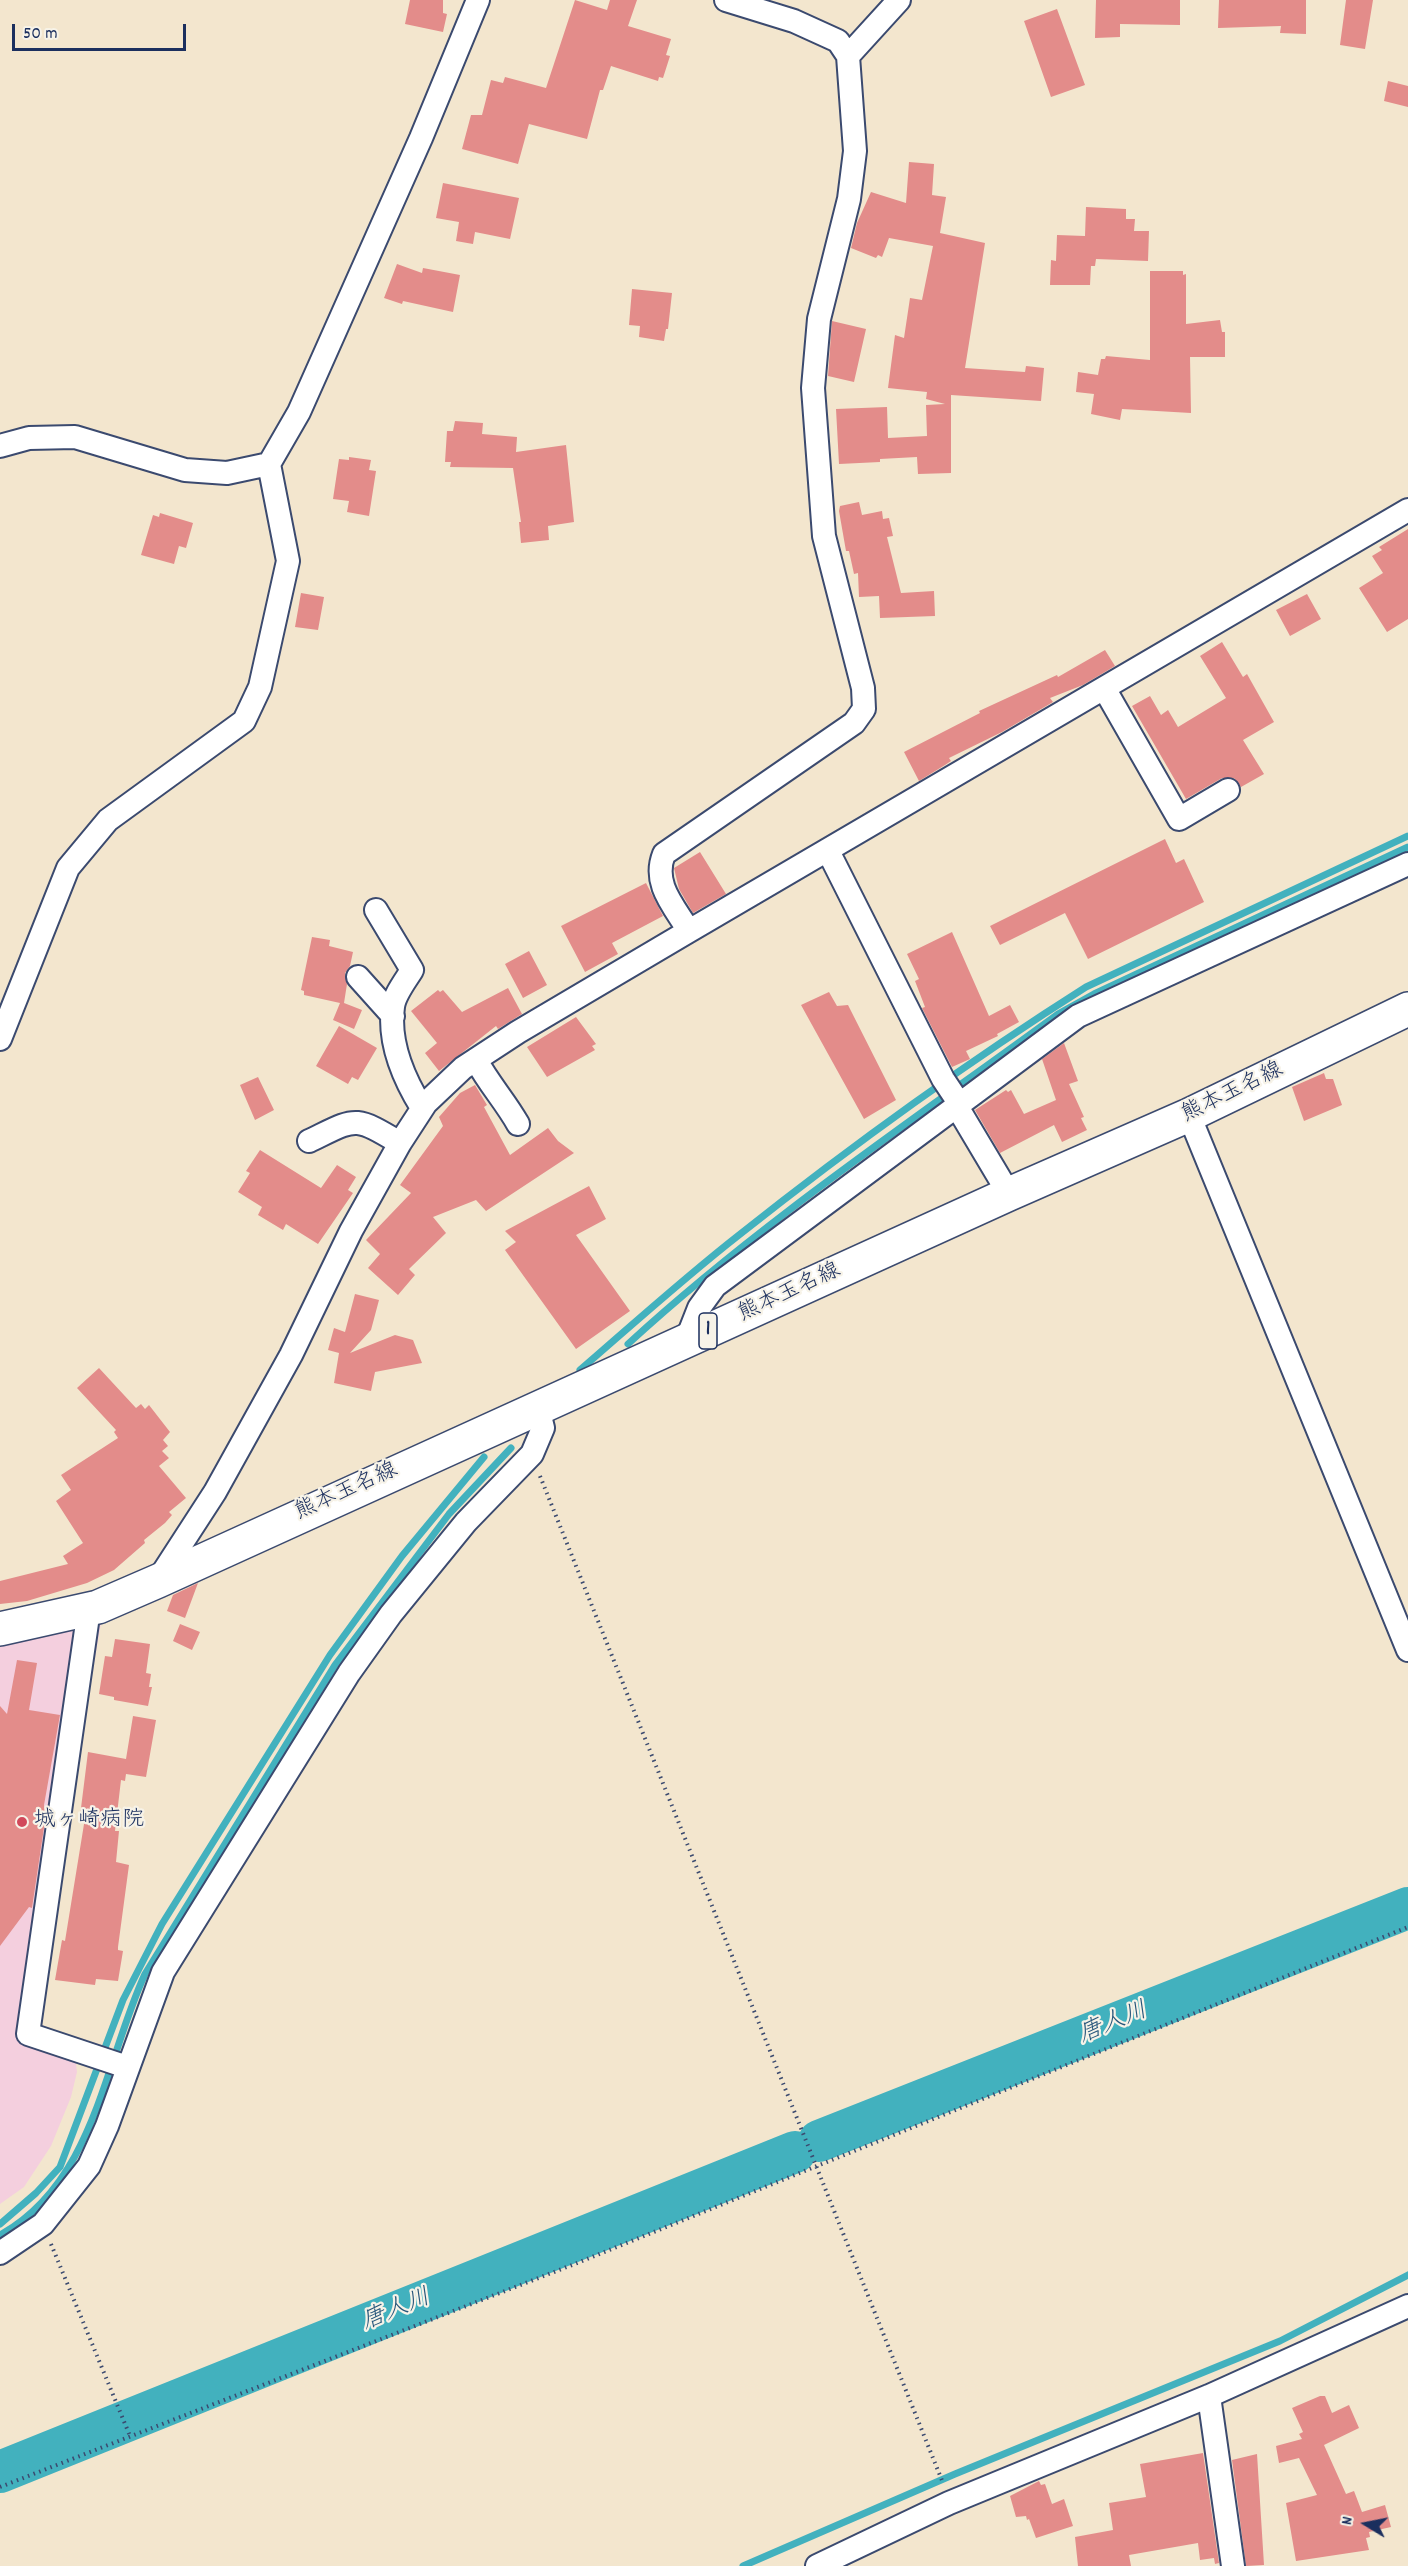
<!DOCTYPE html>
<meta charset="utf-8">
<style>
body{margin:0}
#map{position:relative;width:1408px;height:2566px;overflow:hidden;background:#f3e6ce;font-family:Dekko,sans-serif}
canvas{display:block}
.north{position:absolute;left:1336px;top:2494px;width:60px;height:60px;-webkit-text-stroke:4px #f7f3e8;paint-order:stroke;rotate:280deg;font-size:16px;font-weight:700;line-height:24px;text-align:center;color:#1b2f5e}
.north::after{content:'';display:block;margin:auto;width:21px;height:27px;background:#1b2f5e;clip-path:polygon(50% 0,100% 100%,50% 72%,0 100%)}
.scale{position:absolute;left:12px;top:24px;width:174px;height:27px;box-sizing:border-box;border:3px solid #1b2f5e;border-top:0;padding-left:8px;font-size:18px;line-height:21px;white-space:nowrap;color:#1b2f5e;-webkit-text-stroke:4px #f7f3e8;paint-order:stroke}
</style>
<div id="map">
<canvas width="1408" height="2566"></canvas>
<div class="north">N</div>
<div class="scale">50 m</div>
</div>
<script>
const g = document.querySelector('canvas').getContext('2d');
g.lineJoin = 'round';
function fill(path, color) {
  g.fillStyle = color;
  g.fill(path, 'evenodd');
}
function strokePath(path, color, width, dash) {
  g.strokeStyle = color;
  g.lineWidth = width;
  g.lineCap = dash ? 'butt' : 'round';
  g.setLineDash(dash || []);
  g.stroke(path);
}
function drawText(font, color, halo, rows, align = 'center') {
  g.font = font + ' Dekko,"Klee One",sans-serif';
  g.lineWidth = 4.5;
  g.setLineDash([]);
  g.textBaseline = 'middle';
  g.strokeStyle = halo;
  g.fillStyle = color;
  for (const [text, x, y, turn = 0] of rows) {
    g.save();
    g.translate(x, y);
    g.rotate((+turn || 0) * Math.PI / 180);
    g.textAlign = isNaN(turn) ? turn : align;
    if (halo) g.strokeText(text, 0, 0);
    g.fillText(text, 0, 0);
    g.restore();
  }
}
fill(new Path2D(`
 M103,1612L31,2025L73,2041L77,2072L71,2097L51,2146L24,2187L0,2204V1638Z`), '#f4cfde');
strokePath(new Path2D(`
 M628,1344C761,1222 912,1121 1058,1014L1094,994L1408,847
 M580,1370C632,1325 684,1278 739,1235C850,1147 966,1063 1086,987L1408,836
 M0,2224L36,2193L60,2167L123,2000L162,1924L330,1655L402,1556L484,1457
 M0,2235C95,2182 104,2063 145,1974L335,1665L449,1514L511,1448
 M743,2566L955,2474L1280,2341L1408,2275`), '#42b1be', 7);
strokePath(new Path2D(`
 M819,2141L1408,1908
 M0,2472L795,2152`), '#42b1be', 42);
fill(new Path2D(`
 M410,0H443V13L447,14L443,32L405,24Z
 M575,0L607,10L610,0H637L628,26L671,39L666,55L670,56L663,78L659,77L658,81L611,66L603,90H600L587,139L529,124L518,164L462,149L471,115H482L491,80L503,83L505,77L546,88Z
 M1096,0H1180V25L1120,24V37L1095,38Z
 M1219,0H1306V34L1280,33L1281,26L1218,28Z
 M1346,0H1373L1365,49L1340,45Z
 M1057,9L1085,85L1051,97L1024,21Z
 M1388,81L1408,86V107L1384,101Z
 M909,162L934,164L932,195L946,197L940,233L985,243L965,368L1025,372L1026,366L1044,368L1041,401L951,395V473L918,474L917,457L880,459V462L839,464L836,409L887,407L888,438L927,436L926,405L945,404L926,399L927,392L888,388L895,335L904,338L910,298L922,300L933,246L889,238L882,257L878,255L876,258L851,248L857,223L871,192L906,203Z
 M443,183L519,198L510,239L475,232L473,244L456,241L459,222L436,218Z
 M1086,207L1126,209V219H1135L1134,231H1149L1148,261L1096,259L1095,266H1091L1090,285H1050L1051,260L1056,261L1057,235L1085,236Z
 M397,264L422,273L423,268L460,275L453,312L403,301L402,304L384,298Z
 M1150,271H1183V275L1186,274V324L1220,320L1222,332H1225V357H1190L1191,413L1122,409L1120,420L1091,414L1094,394L1076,392L1078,372L1098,375L1101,359H1105L1106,356L1150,360Z
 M632,289L672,293L668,329H666L664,341L639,337L640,326L629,325Z
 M832,321L866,329L854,382L828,376Z
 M455,421L483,423L482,434L517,437L516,452L566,445L574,522L548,526L549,540L521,543L519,522H521L513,468L450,467L451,462H445L447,431H453Z
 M349,457L371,460L369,470L376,471L369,516L347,512L349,501L333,499L339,459L349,460Z
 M859,502L862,515L882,511L883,519L889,518L893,536L887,537L901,593L934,591L935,616L880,618L879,596L859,597L858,573L854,574L849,551H846L839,511L840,506Z
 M160,513L193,523L186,548L179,546L174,564L141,555L153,515L159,517Z
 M1408,529V619L1387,632L1359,588L1383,573L1372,556L1382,550L1379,547Z
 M301,593L324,597L318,630L295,627Z
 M1307,594L1321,619L1290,636L1276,610Z
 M1222,642L1243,677L1247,674L1274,722L1243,740L1264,774L1241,787L1234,778H1222L1186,799L1132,706L1150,696L1161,715L1168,710L1178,727L1226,698L1200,656Z
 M1105,650L1115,666L1083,685L1050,698L1053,702L1002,732L949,758L951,761L945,765L919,781L904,752L980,713L979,711L1057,675L1058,677Z
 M1165,839L1176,863L1184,859L1204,902L1088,959L1065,913L1000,945L990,926Z
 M700,852L726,894L693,913L679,889L674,868Z
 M646,883L663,916L612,943L618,954L585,972L561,926Z
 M952,932L989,1016L1010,1005L1019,1022L997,1034L998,1036L966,1051L970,1059L952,1067L922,1008L925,1007L915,981L919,979L907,954Z
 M312,937L330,940L329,946L353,952L350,966L345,973L347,984L344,1003L362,1010L354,1029L333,1020L340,1003L304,995V991L301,990Z
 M529,951L547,985L523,998L505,964Z
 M508,988L522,1014L498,1029L496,1026L439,1071L425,1053L437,1043L411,1011L438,990L440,992L443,990L462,1012Z
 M829,992L837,1006L848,1005L896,1100L864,1119L801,1005Z
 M576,1017L596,1044L592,1046L595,1050L547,1077L527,1047Z
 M339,1026L377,1048L358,1080L352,1077L348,1084L316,1066Z
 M1064,1043L1078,1081L1069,1084L1084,1117L1081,1118L1087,1130L1062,1142L1054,1125L1000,1153L975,1110L1006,1090L1008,1092L1011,1090L1024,1114L1056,1100L1042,1059Z
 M1324,1073L1326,1079H1333L1342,1105L1304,1121L1292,1087Z
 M258,1077L274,1110L255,1120L240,1085Z
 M475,1085L487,1105L484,1107L510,1155L548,1128L558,1141L574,1153L486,1211L476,1200L433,1217L446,1233L409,1269L415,1275L398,1295L368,1268L380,1254L366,1240L411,1193L400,1185L443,1126L439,1117L460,1093Z
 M260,1150L321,1188L337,1165L356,1177L348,1190L353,1193L318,1244L286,1224L283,1230L258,1215L262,1207L238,1192L250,1173L246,1171Z
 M589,1186L606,1219L576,1235L630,1311L576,1349L505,1250L516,1242L505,1231Z
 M355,1294L379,1300L371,1330L350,1353L395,1335L413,1340L422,1363L375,1372L371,1391L334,1383L339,1353L328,1350L334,1328L345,1332Z
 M99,1368L136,1408L141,1404L145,1409L149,1405L170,1432L163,1440L168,1446L162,1451L169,1458L159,1466L186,1498L169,1512L172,1515L165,1523L144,1540L145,1543L114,1570L87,1583L27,1601L0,1604V1581L68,1564L63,1556L83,1543L56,1501L71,1490L61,1475L118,1438L114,1432L116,1430L77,1388Z
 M198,1583L185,1618L167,1611L173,1595Z
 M180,1624L200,1632L192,1650L173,1641Z
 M115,1639L150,1644L146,1673L151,1674L149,1687H152L148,1706L114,1700V1697L99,1694L105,1656L112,1657Z
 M17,1660L37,1663L29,1710L60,1715L44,1805L45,1821L32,1908L29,1907L0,1946V1706L7,1714Z
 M133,1716L156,1720L146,1777L126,1774L125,1781L121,1780L115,1831H119L116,1862L129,1865L118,1947V1950L123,1951L118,1981L96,1979L95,1985L55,1980L62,1940L65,1941L85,1818L80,1816L88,1752L126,1759Z
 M1320,2396H1325L1332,2413L1349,2405L1359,2428L1324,2445L1346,2494L1354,2491L1362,2512L1385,2505L1391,2527L1369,2532L1370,2537L1366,2538L1369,2550L1296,2561L1286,2503L1317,2495L1299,2458L1279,2463L1276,2446L1302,2439L1299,2434L1303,2432L1292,2408Z
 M1203,2453L1219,2563L1215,2564L1214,2558L1200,2560L1198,2543L1129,2555L1131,2566H1078L1075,2537L1113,2530L1109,2503L1146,2497L1140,2464Z
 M1257,2454L1264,2565L1246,2566L1232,2460Z
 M1039,2481L1041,2485L1045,2484L1052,2504L1064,2499L1073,2526L1036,2538L1029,2519L1027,2520L1026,2516L1016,2517L1010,2496Z`), '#e38c8a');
const minor = new Path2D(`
 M848,56L899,0
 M0,446L29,438L75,437L185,470L227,473L269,464
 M1104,688L1179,819L1228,790
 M828,851L943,1079L959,1103
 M376,910L412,970C406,980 394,995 393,1007C388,1043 404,1079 422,1108
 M689,931C674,906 652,884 664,854L854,723L864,709L863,688L824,536L813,388L819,319L849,199L855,151L848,56L838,41L794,21L726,0
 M358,977L393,1016
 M0,1039L68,868L108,820L244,721L260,687L288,561L269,464L299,412L421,138L478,0
 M476,1060C489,1084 505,1101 518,1124
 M956,1105L1009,1194
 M1189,1115L1408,1650
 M309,1141C357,1118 353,1115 400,1143
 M686,1341L699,1308L715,1286L1078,1016L1408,864
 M158,1580L215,1492L291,1355L351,1231L400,1143L426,1103L463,1068L518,1032L689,931L1408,510
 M89,1609L28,2034L127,2067
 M0,2253L43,2224L89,2166L107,2126L163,1972L349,1673L391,1614L466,1522L532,1454L543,1428L538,1408
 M1209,2396L1233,2566
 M817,2566L949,2503L1209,2396L1408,2306`);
const primary = new Path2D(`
 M0,1629L98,1607L158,1581L1009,1194L1189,1115L1408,1009`);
strokePath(minor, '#3b4a6f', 26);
strokePath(primary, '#3b4a6f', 36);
strokePath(new Path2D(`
 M540,1476L943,2483
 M51,2244L130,2436
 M0,2487L572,2265L1408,1927`), '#3b4a6f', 4, [1.5, 4.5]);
strokePath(minor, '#fff', 22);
strokePath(primary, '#fff', 33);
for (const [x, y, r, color] of [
 [22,1822,6,"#d1495b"]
]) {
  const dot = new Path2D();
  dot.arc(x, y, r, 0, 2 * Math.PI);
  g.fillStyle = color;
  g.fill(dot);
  strokePath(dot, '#f7f3e8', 2);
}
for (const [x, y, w] of [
 [708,1331,18]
]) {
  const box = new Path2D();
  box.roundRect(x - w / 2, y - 18, w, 36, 4.5);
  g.fillStyle = '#f7f3e8';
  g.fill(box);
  strokePath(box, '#1b2f5e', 1.5);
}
drawText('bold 21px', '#1b2f5e', null, [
 ["1",708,1331]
]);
drawText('22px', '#1b2f5e', '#f7f3e8', [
 ["熊本玉名線",1233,1094,-26],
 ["熊本玉名線",790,1294,-25],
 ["熊本玉名線",347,1493,-24]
]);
drawText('22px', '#1b2f5e', '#f7f3e8', [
 ["城ヶ崎病院",34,1822]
], 'left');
drawText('italic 24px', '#27567b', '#f7f3e8', [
 ["唐人川",1114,2025,-22],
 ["唐人川",397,2312,-22]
]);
</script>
